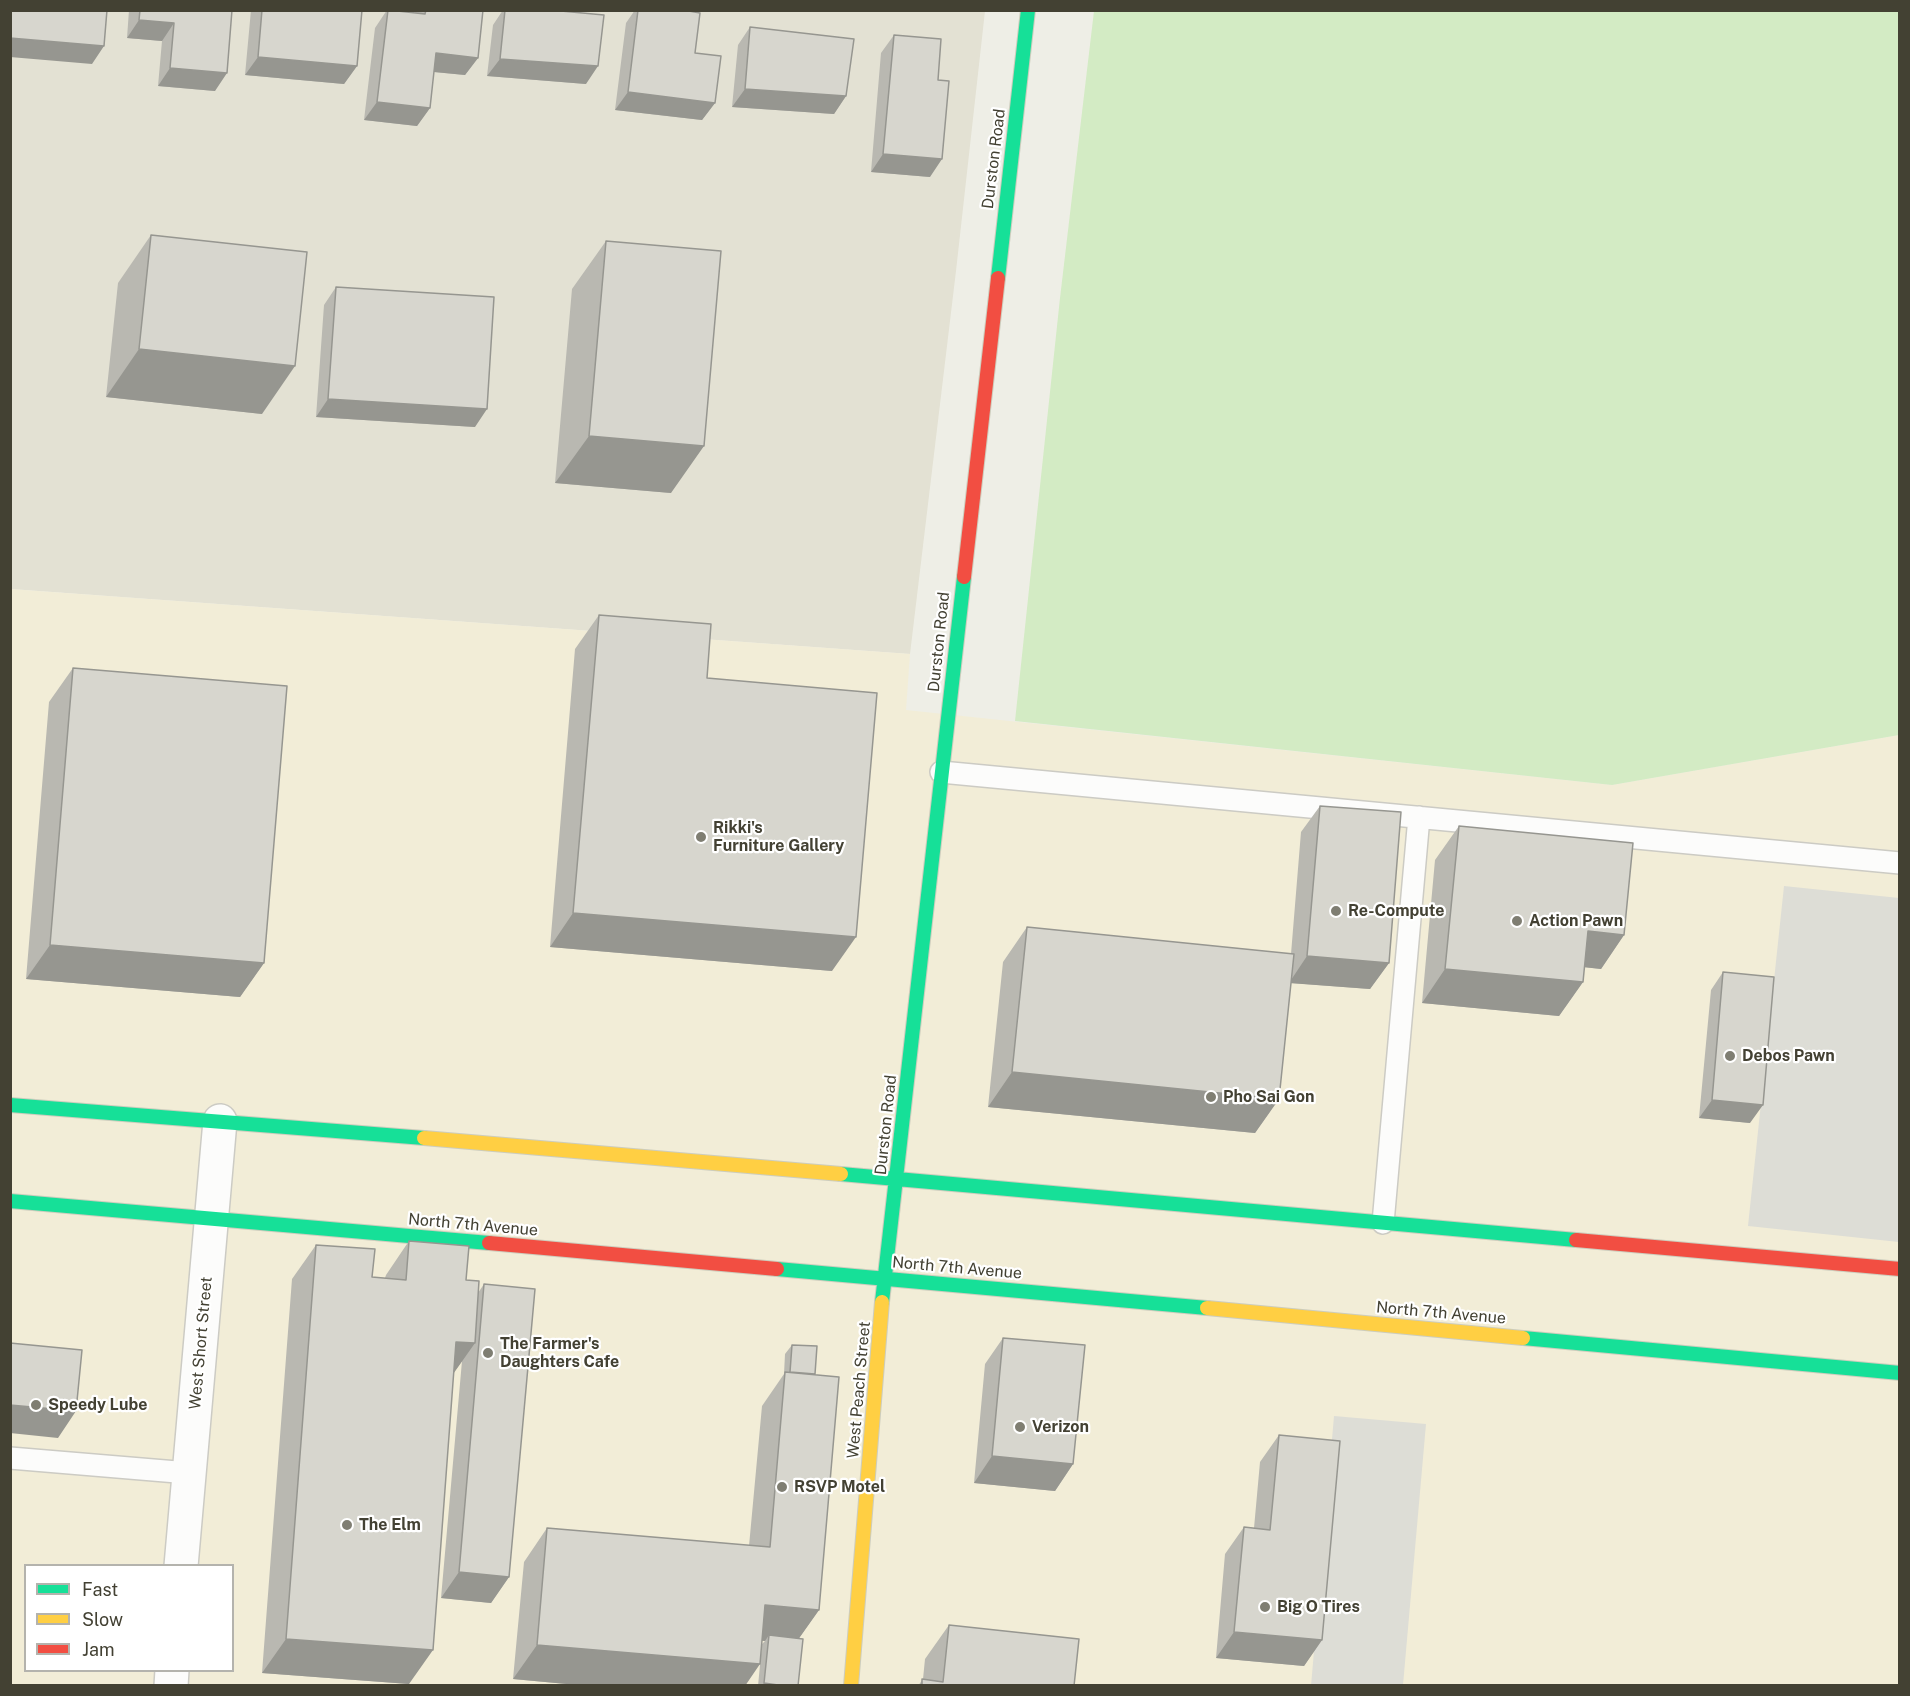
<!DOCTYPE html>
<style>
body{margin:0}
#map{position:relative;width:1910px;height:1696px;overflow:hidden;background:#eeeee6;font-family:"Public Sans",sans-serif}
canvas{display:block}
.frame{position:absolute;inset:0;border:12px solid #434133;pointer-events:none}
.legend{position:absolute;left:24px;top:1564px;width:210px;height:108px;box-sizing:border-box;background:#fff;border:2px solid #b4b3ad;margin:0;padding:8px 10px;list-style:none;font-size:18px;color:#434133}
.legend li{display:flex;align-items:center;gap:12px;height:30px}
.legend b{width:30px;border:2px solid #b4b3ad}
</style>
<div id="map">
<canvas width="1910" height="1696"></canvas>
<div class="frame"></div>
<ul class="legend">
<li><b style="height:8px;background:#16e098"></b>Fast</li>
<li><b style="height:8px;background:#ffcf43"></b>Slow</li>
<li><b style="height:8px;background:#f24e42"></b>Jam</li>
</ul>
</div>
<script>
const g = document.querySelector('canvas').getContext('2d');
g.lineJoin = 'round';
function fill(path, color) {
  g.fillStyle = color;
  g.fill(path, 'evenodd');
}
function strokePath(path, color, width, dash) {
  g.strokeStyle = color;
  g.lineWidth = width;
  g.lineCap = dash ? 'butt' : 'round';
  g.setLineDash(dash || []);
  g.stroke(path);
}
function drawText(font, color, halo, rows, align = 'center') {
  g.font = font + ' "Public Sans",sans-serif';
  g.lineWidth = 4.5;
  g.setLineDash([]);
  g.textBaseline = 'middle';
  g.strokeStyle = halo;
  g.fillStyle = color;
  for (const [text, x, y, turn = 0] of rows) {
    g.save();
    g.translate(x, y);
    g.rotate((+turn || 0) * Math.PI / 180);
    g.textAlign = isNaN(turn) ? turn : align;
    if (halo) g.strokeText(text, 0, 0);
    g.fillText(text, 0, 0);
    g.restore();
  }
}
fill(new Path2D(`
 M10,11H985L956,271L910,654L11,589Z`), '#e3e1d3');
fill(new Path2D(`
 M10,589L910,654L906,710L1612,785L1899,735V1685H11ZM26,1566H232V1670H26Z`), '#f2edd7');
fill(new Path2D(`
 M1094,11H1899V735L1612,785L1015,721L1060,298Z`), '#d3ebc4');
fill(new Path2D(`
 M1784,886L1899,898V1242L1748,1226Z
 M1334,1416L1426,1424L1403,1685L1311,1686Z`), '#ddddd6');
const lane = new Path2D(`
 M941,772L1900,863
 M1383,1223L1419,817
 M10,1458L189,1473`);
const street = new Path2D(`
 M181,1566L220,1121
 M171,1686L172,1670`);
const fast = new Path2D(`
 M998,278L1028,10
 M10,1105L424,1138
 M841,1174L1576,1240
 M10,1201L489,1243
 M777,1269L1207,1308
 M882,1302L964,577
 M1523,1338L1900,1373`);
const slow = new Path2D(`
 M424,1138L841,1174
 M1207,1308L1523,1338
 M851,1686L882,1302`);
const jam = new Path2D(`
 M964,577L998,278
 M1576,1240L1900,1269
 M489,1243L777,1269`);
strokePath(lane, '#cccbc4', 24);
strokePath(street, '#cccbc4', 36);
strokePath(fast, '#cdcdbd', 16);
strokePath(slow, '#cdcdbd', 16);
strokePath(jam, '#cdcdbd', 16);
strokePath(lane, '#fcfcfb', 21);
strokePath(street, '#fcfcfb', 33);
strokePath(fast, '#16e098', 14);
strokePath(slow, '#ffcf43', 14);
strokePath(jam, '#f24e42', 14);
fill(new Path2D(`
 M129,10H232L215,91L158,86L162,41L127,38Z
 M251,10H362L357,66L344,84L245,75Z
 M387,10L415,13V10H483L478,58L465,75L434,72L430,108L417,126L364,120L375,28Z
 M503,10H550L586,84L487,76L493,25Z
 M635,10H683L695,53L715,103L702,120L615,110L626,23Z
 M750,27L846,96L834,114L732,107L738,45Z
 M894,35L930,177L871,172L881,53Z
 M151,235L262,414L106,397L118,283Z
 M606,241L671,493L555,483L572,289Z
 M336,287L475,427L316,417L324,305Z
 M599,615L707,678L832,971L550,947L575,649Z
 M73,668L264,963L240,997L26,979L49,702Z
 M1320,806L1389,963L1370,989L1291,983L1279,1099L1255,1133L988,1107L1003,962L1027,927L1291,954L1301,832Z
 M1459,826L1624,935L1601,969L1584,967L1583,982L1559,1016L1422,1003L1435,860Z
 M1723,972L1750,1123L1699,1118L1711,990Z
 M409,1241L466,1280L478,1293L484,1284L509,1577L491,1603L441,1598L462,1361L454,1372L409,1684L262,1673L292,1279L316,1245L372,1277L385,1278L386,1275Z
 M1003,1338L1073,1464L1055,1491L974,1483L985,1364Z
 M792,1345L815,1374L819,1610L799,1638L798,1686H758L762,1644L765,1641H762L745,1686H588L513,1679L524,1562L547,1528L749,1546L762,1406L784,1374L785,1354Z
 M1279,1435L1322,1640L1304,1666L1216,1658L1225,1554L1244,1527L1254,1528L1260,1462Z
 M949,1625L1074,1686H918L923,1679L925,1659Z`), '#b9b8b1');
fill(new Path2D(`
 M139,20L174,23L162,41L127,38Z
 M10,38L104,46L92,64L10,57Z
 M436,53L478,58L465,75L424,71Z
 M258,57L357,66L344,84L245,75Z
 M500,59L598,66L586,84L487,76Z
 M170,68L227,73L215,91L158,86Z
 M745,89L846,96L834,114L732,107Z
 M628,92L715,103L702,120L615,110Z
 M377,102L430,108L417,126L364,120Z
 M883,154L942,159L930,177L871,172Z
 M139,349L295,366L262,414L106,397Z
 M328,399L487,409L475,427L316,417Z
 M589,436L704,446L671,493L555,483Z
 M573,913L856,937L832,971L550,947Z
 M1588,931L1624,935L1601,969L1564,965Z
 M50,945L264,963L240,997L26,979Z
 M1307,956L1389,963L1370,989L1289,983Z
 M1445,969L1583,982L1559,1016L1422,1003Z
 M1012,1072L1279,1099L1255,1133L988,1107Z
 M1712,1100L1763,1105L1750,1123L1699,1118Z
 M456,1342L475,1343L451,1377Z
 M10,1405L76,1411L58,1438L10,1433Z
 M992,1456L1073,1464L1055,1491L974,1483Z
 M459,1572L509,1577L491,1603L441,1598Z
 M765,1605L819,1610L795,1644L769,1635L765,1641L741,1639Z
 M1234,1632L1322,1640L1304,1666L1216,1658Z
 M286,1639L433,1650L409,1684L262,1673Z
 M537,1645L760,1664L745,1686H588L513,1679Z
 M764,1683L785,1686H762Z`), '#969690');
const building = new Path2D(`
 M11,10H107L104,46L10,38Z
 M140,10H232L227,73L170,68L174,23L139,20Z
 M262,10H362L357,66L258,57Z
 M388,10L425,14L426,10H483L478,58L436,53L430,108L377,102Z
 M505,10H550L604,15L598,66L500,59Z
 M638,10H683L700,13L695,53L721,56L715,103L628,92Z
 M750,27L854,39L846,96L745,89Z
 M894,35L941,39L938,80L949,81L942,159L883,154Z
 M151,235L307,252L295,366L139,349Z
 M606,241L721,251L704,446L589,436Z
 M336,287L494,297L487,409L328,399Z
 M599,615L711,624L707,678L877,693L856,937L573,913Z
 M73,668L287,686L264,963L50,945Z
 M1320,806L1401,812L1389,963L1307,956Z
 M1459,826L1633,843L1624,935L1588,931L1583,982L1445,969Z
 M1027,927L1294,954L1279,1099L1012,1072Z
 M1723,972L1774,977L1763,1105L1712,1100Z
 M409,1241L469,1246L466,1280L479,1281L475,1343L456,1342L433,1650L286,1639L316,1245L375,1249L372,1277L406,1280Z
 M484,1284L535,1289L509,1577L459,1572Z
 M1003,1338L1085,1345L1073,1464L992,1456Z
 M10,1343L82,1350L76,1411L10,1405Z
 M792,1345L817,1346L815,1374L790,1372Z
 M785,1372L839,1377L819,1610L765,1605L760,1664L537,1645L547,1528L770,1547Z
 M1279,1435L1340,1441L1322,1640L1234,1632L1244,1527L1270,1530Z
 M949,1625L1079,1639L1074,1686H922V1679L943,1682Z
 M769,1635L803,1639L798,1686H785L764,1683Z`);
fill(building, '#d7d6ce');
strokePath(building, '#969690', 1.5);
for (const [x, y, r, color] of [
 [701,837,6,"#7f7e72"],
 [1336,911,6,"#7f7e72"],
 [1517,921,6,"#7f7e72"],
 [1730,1056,6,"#7f7e72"],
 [1211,1097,6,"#7f7e72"],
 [488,1353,6,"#7f7e72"],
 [36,1405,6,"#7f7e72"],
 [1020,1427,6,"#7f7e72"],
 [782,1487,6,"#7f7e72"],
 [347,1525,6,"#7f7e72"],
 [1265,1607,6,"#7f7e72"]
]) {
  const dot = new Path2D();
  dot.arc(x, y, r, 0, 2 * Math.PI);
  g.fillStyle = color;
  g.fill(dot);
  strokePath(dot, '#fff', 2);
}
drawText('16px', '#434133', '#fff', [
 ["Durston Road",994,159,-83],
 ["Durston Road",939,642,-84],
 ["Durston Road",886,1125,-84],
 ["North 7th Avenue",473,1225,5],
 ["North 7th Avenue",957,1268,5],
 ["North 7th Avenue",1441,1313,5],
 ["West Short Street",201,1343,-85],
 ["West Peach Street",859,1390,-85]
]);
drawText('bold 16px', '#434133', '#fff', [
 ["Rikki's",713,828],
 ["Furniture Gallery",713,846],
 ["Re-Compute",1348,911],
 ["Action Pawn",1529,921],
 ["Debos Pawn",1742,1056],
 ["Pho Sai Gon",1223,1097],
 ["The Farmer's",500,1344],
 ["Daughters Cafe",500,1362],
 ["Speedy Lube",48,1405],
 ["Verizon",1032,1427],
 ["RSVP Motel",794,1487],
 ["The Elm",359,1525],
 ["Big O Tires",1277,1607]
], 'left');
</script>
